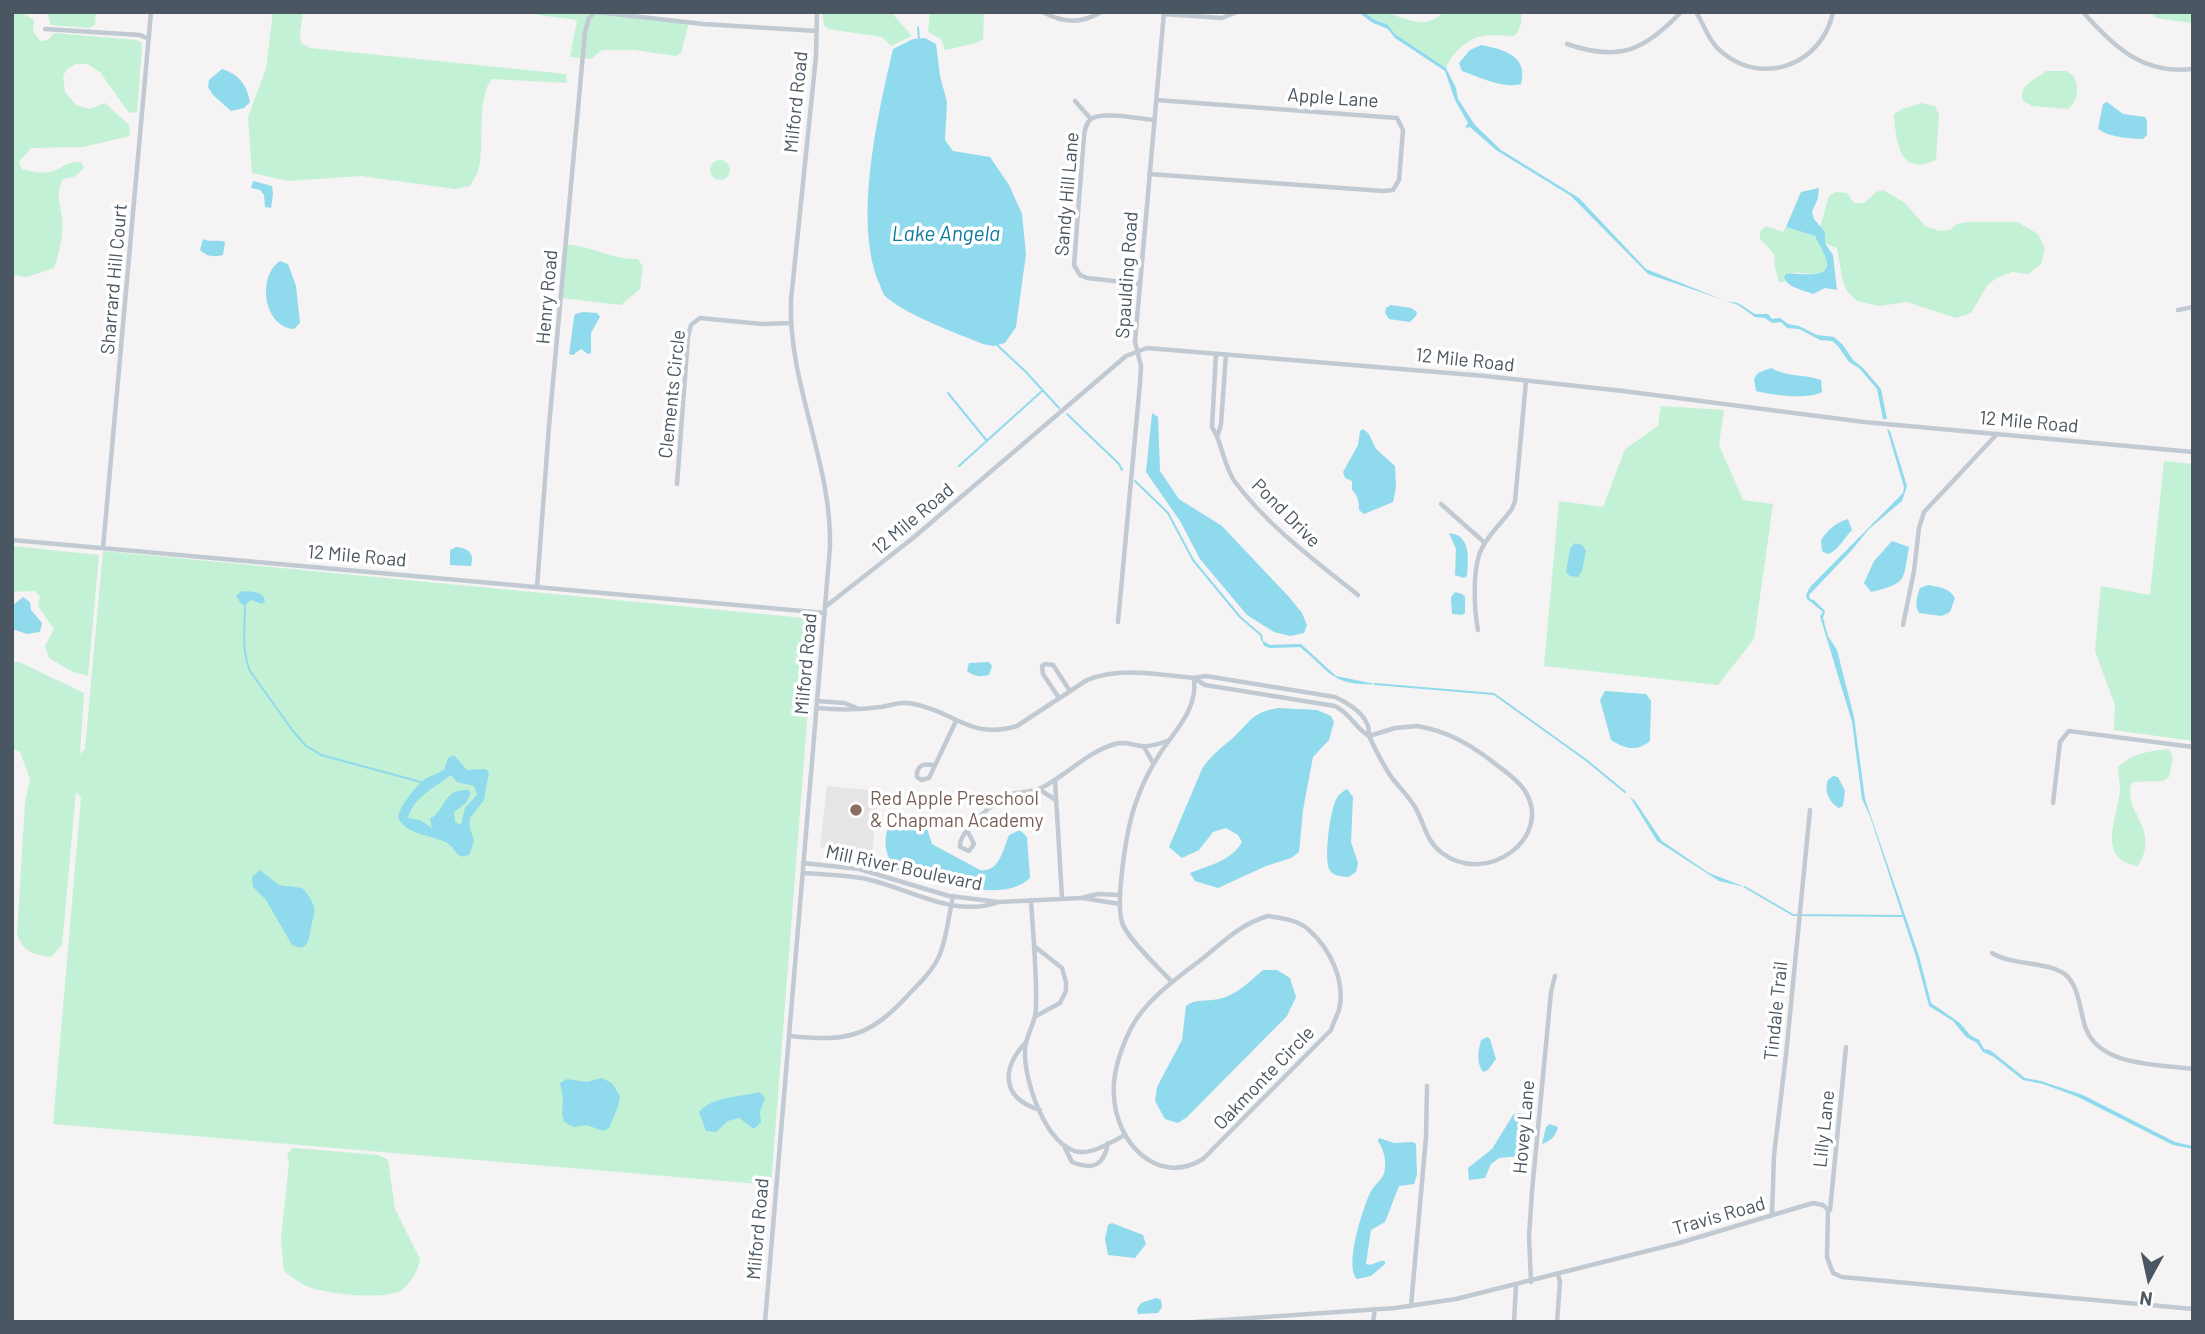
<!DOCTYPE html>
<style>
body{margin:0}
#map{position:relative;width:2205px;height:1334px;overflow:hidden;background:#f5f3f3;font-family:Barlow,sans-serif}
canvas{display:block}
.frame{position:absolute;inset:0;border:14px solid #4a5661;pointer-events:none}
.north{position:absolute;left:2114px;top:1243px;width:70px;height:70px;-webkit-text-stroke:5px #fff;paint-order:stroke;rotate:188deg;font-size:19px;font-weight:700;line-height:28px;text-align:center;color:#4a5661}
.north::after{content:'';display:block;margin:auto;width:24px;height:32px;background:#4a5661;clip-path:polygon(50% 0,100% 100%,50% 72%,0 100%)}
</style>
<div id="map">
<canvas width="2205" height="1334"></canvas>
<div class="frame"></div>
<div class="north">N</div>
</div>
<script>
const g = document.querySelector('canvas').getContext('2d');
g.lineJoin = 'round';
function fill(path, color) {
  g.fillStyle = color;
  g.fill(path, 'evenodd');
}
function strokePath(path, color, width, dash) {
  g.strokeStyle = color;
  g.lineWidth = width;
  g.lineCap = dash ? 'butt' : 'round';
  g.setLineDash(dash || []);
  g.stroke(path);
}
function drawText(font, color, halo, rows, align = 'center') {
  g.font = font + ' Barlow,sans-serif';
  g.lineWidth = 7;
  g.setLineDash([]);
  g.textBaseline = 'middle';
  g.strokeStyle = halo;
  g.fillStyle = color;
  for (const [text, x, y, turn = 0] of rows) {
    g.save();
    g.translate(x, y);
    g.rotate((+turn || 0) * Math.PI / 180);
    g.textAlign = isNaN(turn) ? turn : align;
    if (halo) g.strokeText(text, 0, 0);
    g.fillText(text, 0, 0);
    g.restore();
  }
}
fill(new Path2D(`
 M827,786L878,791L872,855L820,847Z`), '#e6e4e5');
fill(new Path2D(`
 M12,12L26,15L34,20L33,31L40,41L48,40L54,33L136,40L141,42L142,48L137,112L129,113L100,72L87,64H76L67,69L63,76L65,92L76,105L90,109L105,103L129,125L130,136L83,147L31,148L19,162L22,169C32,172 42,174 53,171C65,167 65,161 81,162L84,168L74,177L63,179C56,193 59,198 61,212C65,230 60,251 54,268L27,277L12,275Z
 M47,12H96L95,25L89,28L51,25Z
 M273,12H303L300,33L301,43L310,48L566,74L567,83L492,79C475,99 486,146 478,171C476,176 473,181 470,186L455,189L361,176L288,181L252,173L248,117L266,69Z
 M515,12H594L689,22L681,53L676,56L634,50H602L591,59L570,57L577,20Z
 M822,12H891L912,36L891,46L882,37L828,29L824,25Z
 M930,12H984L983,39L976,43L945,50L941,39L928,32Z
 M1365,12C1373,12 1382,11 1389,13C1409,20 1425,30 1444,12H1521C1522,22 1521,29 1514,36C1489,36 1479,31 1459,49C1453,56 1449,59 1446,68L1395,34L1384,22L1373,19Z
 M2150,12H2191V23L2156,18Z
 M2046,71H2066L2074,76C2079,89 2079,99 2068,109L2032,106L2023,101C2018,84 2036,80 2046,71Z
 M1922,103L1935,106L1939,115L1936,160C1898,178 1896,139 1894,114L1902,109Z
 M710 170a10 10 0 1 1 20 0a10 10 0 1 1-20 0Z
 M1883,190L1905,203L1925,226L1939,231L1950,230L1957,224L1967,222H2017L2038,234L2045,249L2041,264L2028,274L2012,272L1997,278L1988,284L1971,313L1956,318L1907,302L1879,306L1857,301L1847,291L1843,282L1837,248L1825,243V232L1820,227L1829,196L1836,192L1847,193L1854,203H1864L1876,192Z
 M1765,226L1783,232L1786,227L1815,236C1818,243 1823,249 1825,256C1833,283 1806,271 1794,273C1790,274 1787,277 1784,278L1785,282H1779L1774,264L1775,255L1760,239V232Z
 M566,244C590,246 614,260 638,259L643,267L640,289L621,305L561,298Z
 M1661,406L1724,410L1719,445L1743,500L1773,504L1754,639L1718,685L1544,666L1559,501L1603,507L1625,449L1658,426Z
 M2164,461L2193,464V741L2114,730L2115,705L2095,651L2101,586L2150,595Z
 M12,546L99,555L88,676L73,672L49,658L45,646L54,629L38,606L40,596L35,591L12,592Z
 M103,551L815,619L771,1185L53,1124L81,798L76,792L62,945L51,957C34,955 22,951 17,934L25,803L30,779L20,752L12,748V662H19L84,693L80,754L85,749Z
 M2169,749L2173,758L2169,777L2163,781L2132,782C2121,812 2162,828 2138,866C2095,859 2118,817 2120,790C2120,782 2118,775 2118,767C2133,753 2149,751 2169,749Z
 M293,1148L379,1155L388,1160L395,1209L420,1259C419,1270 409,1286 400,1291C382,1300 331,1294 312,1288C301,1284 293,1278 284,1271L281,1239L289,1162L287,1154Z`), '#c3f1d5');
fill(new Path2D(`
 M1358,12L1366,13L1373,19L1387,24L1395,34L1446,68L1456,88L1458,99L1475,125L1501,150L1579,198L1646,269L1726,301L1738,303L1755,314H1768L1772,319L1780,318L1788,324L1799,326L1817,335L1834,337L1843,345L1853,360L1863,368L1881,389L1887,419H1883L1877,389L1859,368L1849,362L1838,346L1832,341L1820,340L1799,329L1787,328L1781,322L1772,323L1765,318L1755,317L1738,305L1648,274L1571,196L1496,150L1470,127L1465,128L1468,123L1455,100L1445,71L1395,38L1388,29L1373,23Z
 M925,38L936,44L940,76L947,102L945,140L953,151L990,157L1009,185L1022,214L1026,254L1016,327L1005,343L993,346L983,344C954,332 910,317 886,297C882,293 881,287 879,283C853,220 878,114 893,49L913,39Z
 M1481,45C1503,49 1529,56 1521,84C1503,89 1479,77 1462,71L1459,63L1470,50Z
 M222,69C239,74 247,85 250,102L244,108L231,111L213,95L208,87L209,80Z
 M2107,102L2123,114L2145,117L2147,121V135L2143,139C2128,138 2111,138 2098,129L2103,104Z
 M253,181L272,186L273,194L271,208L265,207L264,195L260,190L251,188Z
 M1819,188L1818,198L1812,212L1814,219L1825,232V243L1833,255L1837,290L1825,288L1813,294C1803,290 1789,288 1784,278L1786,274C1801,272 1839,283 1823,252C1821,246 1817,242 1815,236L1786,227L1801,192Z
 M203,239C211,243 217,239 225,242L223,255C213,257 208,257 200,250Z
 M280,261L288,264L296,286L300,323L294,329C263,327 257,276 280,261Z
 M1391,305L1411,308L1417,312L1416,316L1410,322L1389,319L1385,313L1386,308Z
 M583,312L597,313L600,317L591,333V353L588,354L581,349L573,355L569,354L574,318L575,314Z
 M1771,368C1786,377 1804,374 1821,380L1822,392C1807,400 1772,395 1756,391L1754,379L1758,373Z
 M1152,413L1158,417L1160,471L1179,499L1222,526L1289,597L1302,613L1307,625L1304,633L1290,636L1274,632L1247,615L1200,559L1180,521L1146,472Z
 M1363,429L1369,434L1376,449L1395,466L1396,487L1393,502L1364,514L1359,510C1359,503 1358,495 1352,490V481L1345,478L1343,472L1358,445L1360,431Z
 M1887,429L1890,431L1907,486L1902,501L1869,529L1851,551L1809,595L1810,599L1814,600L1825,611L1823,618L1828,636L1837,650L1854,717L1865,799L1919,956L1931,1003L1960,1023L1970,1035L1979,1040L1984,1049L1990,1050L2025,1078L2041,1081L2083,1095L2175,1142L2193,1146V1149L2173,1145L2078,1097L2043,1084L2023,1080L1994,1057L1983,1052L1977,1043L1966,1037L1953,1021L1929,1006L1916,957L1870,816L1862,799L1852,722L1820,616L1823,612L1807,599L1806,595L1810,587L1903,493L1904,487Z
 M1848,519L1852,530C1844,538 1838,551 1828,554L1822,551L1821,540C1829,529 1835,523 1848,519Z
 M1449,533C1472,535 1468,560 1467,576L1464,578L1455,575L1456,549Z
 M1892,541L1909,547C1903,582 1907,583 1871,592L1864,583L1874,561Z
 M1575,543L1582,545L1586,551L1582,571L1578,577L1570,576L1566,572L1570,549Z
 M456,547C468,548 475,553 471,566L450,565V550Z
 M1928,585C1938,587 1950,588 1955,598L1950,612L1942,616L1919,613C1914,606 1917,596 1920,588Z
 M242,591C251,592 263,590 265,601L262,604L251,600L245,605L241,604L236,596Z
 M1455,592L1462,594L1465,597V613L1462,615L1452,614L1451,597Z
 M23,597L30,602L31,610L42,623L40,632L27,634L12,629V606Z
 M1262,640L1270,645L1301,644L1336,676L1375,684C1331,686 1330,671 1300,647L1270,648L1264,646Z
 M989,662L992,666L989,675C980,677 975,677 967,671L969,663Z
 M1605,691L1646,694L1651,701L1650,741C1636,752 1625,749 1611,740L1600,700Z
 M1279,708L1317,710L1331,716L1334,722L1329,740L1313,757L1303,810L1299,852L1291,858L1266,866L1218,888L1195,881L1190,873C1210,865 1231,861 1242,842L1238,835L1226,828L1213,832L1199,850L1182,858L1169,847L1202,769C1210,756 1222,747 1234,737C1251,721 1252,712 1279,708Z
 M454,755L467,770L485,769L489,772L484,800L470,818V828L474,840L470,854C466,856 464,858 459,855C454,852 453,846 447,843C432,835 405,835 398,817C400,806 412,792 419,784C424,778 437,774 444,770L448,758ZM451,775L457,782L474,786L477,795L465,808L461,825L455,822L454,812L466,803L471,793L468,790C442,789 446,810 430,819L432,828L420,820L408,818C415,795 435,788 451,775Z
 M1833,776L1838,777L1845,791L1843,806L1839,808C1829,803 1824,790 1828,780Z
 M1347,789L1353,797L1351,842L1358,863L1356,872L1349,877C1342,876 1333,877 1329,869C1324,856 1330,807 1338,796C1340,793 1344,791 1347,789Z
 M1630,797L1635,801L1662,841L1709,873L1745,887L1719,881L1657,841Z
 M905,815L924,819L932,844L980,870C999,873 1003,850 1009,835L1020,830L1027,837L1030,878C1001,906 931,878 897,870C881,855 880,820 905,815Z
 M260,870L279,885L302,888C307,893 312,900 314,907C315,912 313,918 312,923C309,936 310,954 292,945L266,900L253,887L252,877Z
 M1263,970H1277L1290,978L1296,997L1287,1016L1187,1117L1178,1123L1165,1119L1155,1101L1157,1087L1182,1040L1186,1006C1196,998 1206,1002 1219,999C1237,995 1250,981 1263,970Z
 M1487,1037L1490,1039L1496,1059L1488,1070L1483,1072C1476,1062 1478,1052 1481,1040Z
 M602,1078L612,1083L620,1096C619,1107 613,1118 609,1128L603,1131L587,1125L574,1127L564,1122L562,1114L563,1099L560,1083L567,1079L587,1082Z
 M759,1092L765,1098L760,1112L761,1122L754,1129L739,1118L728,1121L716,1132L706,1131L699,1112C715,1095 738,1098 759,1092Z
 M1517,1113H1521C1528,1128 1528,1142 1521,1156L1499,1158L1491,1164L1485,1178L1469,1180L1468,1168L1492,1149L1513,1115Z
 M1550,1124L1558,1127C1556,1136 1551,1141 1542,1144L1546,1127Z
 M1379,1138L1394,1143L1413,1142L1416,1144L1417,1175L1414,1184L1399,1186L1385,1222L1371,1230L1366,1264C1373,1267 1378,1259 1385,1261V1264L1371,1276L1357,1279C1344,1266 1363,1207 1371,1191C1375,1184 1382,1180 1384,1173C1387,1162 1384,1150 1378,1141Z
 M1112,1223L1143,1235L1146,1244L1135,1258L1108,1255L1105,1239L1108,1225Z
 M1156,1298L1161,1300L1162,1307L1158,1313L1138,1314L1137,1309L1141,1303Z`), '#90daee');
strokePath(new Path2D(`
 M918,27L919,40
 M997,345L1025,371L1059,408
 M948,393L987,441
 M1067,414L1119,464L1122,470
 M959,466L1042,391
 M1135,481L1168,513L1193,560L1240,617L1261,635L1262,640
 M245,605C245,627 241,649 250,671L293,731L305,745L321,755L421,782
 M1375,684L1494,694L1586,760L1625,792
 M1745,887L1793,915L1902,916`), '#90daee', 2);
strokePath(new Path2D(`
 M1043,12C1063,23 1081,24 1101,12
 M1696,12C1705,26 1709,43 1723,53C1764,87 1823,63 1833,12
 M2083,12C2114,47 2143,75 2193,69
 M1164,14L1222,18L1237,12
 M45,29L140,35L149,39
 M1567,44C1619,62 1644,51 1681,12
 M1075,101L1091,119
 M1149,174L1383,191L1393,190L1399,180L1403,130L1397,118L1157,100
 M1140,284L1087,278L1080,275L1074,265L1084,135C1085,129 1086,123 1091,119C1102,111 1140,119 1155,120
 M2178,310L2193,307
 M1216,354L1212,427C1223,444 1223,465 1235,482C1269,527 1314,560 1358,595
 M1218,435L1221,424L1226,354
 M677,484L688,337L691,325L700,318L762,324L790,323
 M1441,504L1485,543
 M12,540L825,613
 M103,548L151,12
 M537,587L549,426L585,32L589,18L595,12L606,13L703,24L817,31
 M825,607L913,538L1126,356L1147,348L1485,376L1623,391L1864,422L2193,452
 M1118,622L1140,383L1141,366L1135,342L1164,12
 M1903,625L1914,571L1919,528L1924,512L1997,434
 M1478,630C1474,610 1472,567 1482,548C1489,534 1503,521 1512,509L1515,501L1526,381
 M1059,698L1043,674L1042,666L1045,664L1053,665L1070,691
 M817,701L844,703L855,707
 M816,708C838,710 860,710 881,707C893,705 902,701 914,704C956,712 969,740 1017,726L1087,680C1120,666 1160,675 1194,678L1206,676L1335,697C1350,704 1371,717 1369,736C1355,728 1351,714 1335,706L1205,685L1194,678
 M1417,726C1446,731 1466,742 1489,759C1500,768 1517,778 1525,791C1554,837 1487,887 1442,853C1425,840 1425,824 1415,807C1409,797 1400,788 1392,778C1383,765 1376,751 1369,736L1395,728Z
 M1144,747L1153,763
 M934,765C926,764 920,763 917,772V777L921,780L929,778L956,721
 M1055,780L1062,898
 M1040,790L1056,800
 M2053,803L2060,742L2069,731L2193,747
 M967,830L974,844L969,851L960,847C958,832 995,801 1009,795C1019,791 1031,793 1041,788C1066,776 1087,752 1115,744C1124,741 1132,745 1141,746C1150,747 1159,744 1167,741
 M803,863L859,869L949,896L999,902L1081,898L1098,894L1120,895
 M803,873C822,874 843,875 862,878C908,887 952,919 999,902
 M1082,898L1120,904
 M1031,900C1033,935 1037,972 1036,1008C1036,1022 1026,1035 1025,1049C1023,1078 1046,1149 1080,1152C1095,1153 1111,1142 1125,1135
 M1268,916C1282,918 1298,920 1309,930C1330,949 1346,981 1339,1010C1337,1016 1333,1023 1331,1030L1203,1159C1157,1187 1116,1142 1114,1096C1112,1075 1121,1049 1130,1030C1145,1000 1176,979 1202,959C1224,941 1241,924 1268,916Z
 M1034,946L1062,968L1066,982V991L1060,1003L1036,1016
 M1992,953C2012,966 2054,961 2068,977C2080,991 2080,1013 2086,1029C2101,1067 2159,1064 2193,1069
 M1172,982C1159,968 1130,941 1123,925C1114,905 1127,830 1134,808C1140,789 1148,772 1159,755C1174,731 1198,710 1194,679
 M790,1036C848,1042 870,1037 910,993C921,982 934,969 940,954C947,936 949,915 953,896
 M1026,1042C1001,1069 1001,1098 1040,1110
 M1065,1148L1072,1162C1094,1171 1104,1165 1108,1143
 M1830,1210L1846,1047
 M1772,1215L1774,1155L1786,1055L1810,810
 M1531,1282L1529,1237L1532,1191L1551,992L1555,976
 M1411,1306L1426,1137L1427,1086
 M765,1322L830,547C832,462 788,385 791,300L816,56L817,12
 M1194,1322L1395,1308L1456,1299L1679,1243L1813,1203L1823,1205L1828,1210L1827,1257L1833,1273L1842,1277L2193,1309
 M1373,1322L1375,1309
 M1514,1322L1516,1285
 M1557,1322L1560,1281L1558,1275`), '#c1cad2', 4.5);
for (const [x, y, r, color] of [
 [856,810,7,"#8d6e63"]
]) {
  const dot = new Path2D();
  dot.arc(x, y, r, 0, 2 * Math.PI);
  g.fillStyle = color;
  g.fill(dot);
  strokePath(dot, '#fff', 2.5);
}
drawText('19px', '#4a5661', '#fff', [
 ["Apple Lane",1333,98,4],
 ["Milford Road",796,102,-84],
 ["Sandy Hill Lane",1067,194,-85],
 ["Spaulding Road",1127,275,-86],
 ["Sharrard Hill Court",114,279,-85],
 ["Henry Road",547,297,-85],
 ["12 Mile Road",1465,360,6],
 ["Clements Circle",672,394,-84],
 ["12 Mile Road",2029,422,5],
 ["Pond Drive",1286,513,45],
 ["12 Mile Road",913,519,-40],
 ["12 Mile Road",357,556,5],
 ["Milford Road",806,664,-85],
 ["Mill River Boulevard",904,868,12],
 ["Tindale Trail",1776,1011,-84],
 ["Oakmonte Circle",1264,1078,-46],
 ["Hovey Lane",1524,1127,-85],
 ["Lilly Lane",1824,1129,-84],
 ["Travis Road",1719,1216,-16],
 ["Milford Road",758,1229,-85]
]);
drawText('19px', '#785e54', '#fff', [
 ["Red Apple Preschool",870,799],
 ["& Chapman Academy",870,821]
], 'left');
drawText('italic 21px', '#0c7c9b', '#fff', [
 ["Lake Angela",946,234]
]);
</script>
